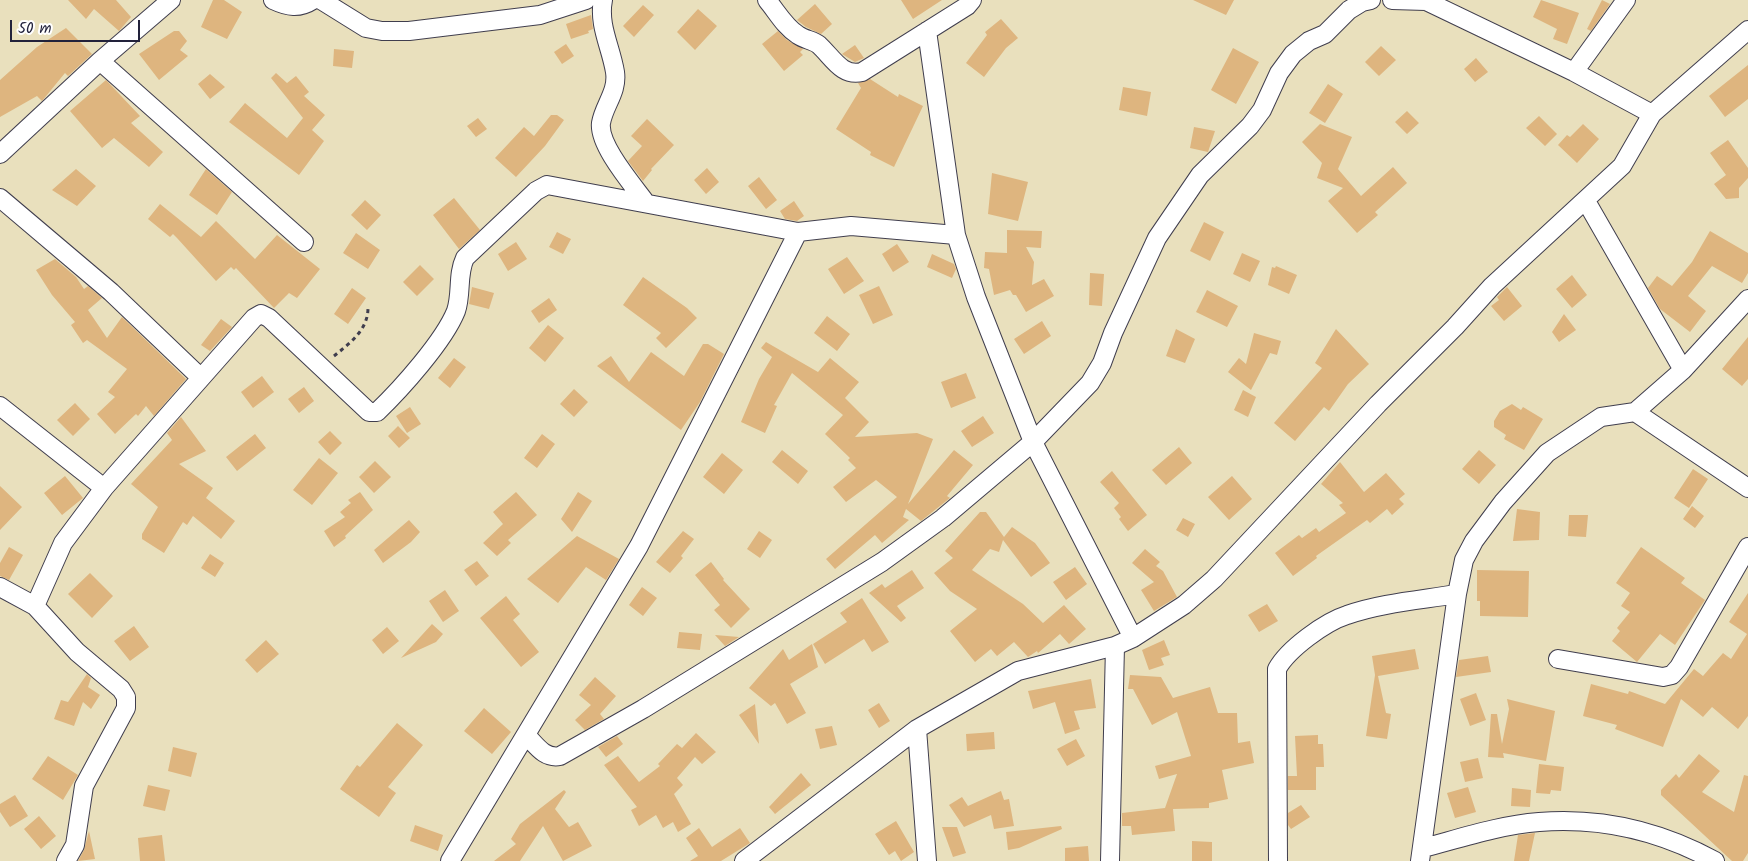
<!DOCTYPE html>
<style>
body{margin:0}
#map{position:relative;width:1748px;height:861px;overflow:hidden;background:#e9e0bd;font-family:Kalam,sans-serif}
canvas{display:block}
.scale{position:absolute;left:10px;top:20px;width:130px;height:22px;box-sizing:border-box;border:2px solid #22223b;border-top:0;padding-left:6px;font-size:15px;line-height:18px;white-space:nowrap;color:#22223b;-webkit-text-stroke:4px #fff;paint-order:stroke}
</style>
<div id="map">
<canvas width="1748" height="861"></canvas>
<div class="scale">50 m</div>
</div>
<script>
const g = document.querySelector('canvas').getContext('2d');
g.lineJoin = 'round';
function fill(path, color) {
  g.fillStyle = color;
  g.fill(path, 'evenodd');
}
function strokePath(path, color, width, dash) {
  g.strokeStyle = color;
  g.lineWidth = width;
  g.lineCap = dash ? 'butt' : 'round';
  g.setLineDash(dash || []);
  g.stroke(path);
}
fill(new Path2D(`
 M68,0H116L131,17L119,31L94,9L86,19Z
 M213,0H224L242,12L227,39L201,27Z
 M901,0H942L913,19Z
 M1193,0H1234L1226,15Z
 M1541,0L1579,13L1567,44L1553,39L1557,29L1533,17Z
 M1602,0L1610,4L1591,31L1587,29Z
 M815,4L832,24L821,34L806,27L797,20Z
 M643,5L654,15L634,37L623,26Z
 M698,9L717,26L695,50L677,32Z
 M591,15L593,29L588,31L589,33L571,39L566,24Z
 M1001,19L1018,38L1006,48L984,77L966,63L987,35L985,32Z
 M66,28L92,54L68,76L65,73L42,101L37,96L0,117V80L37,47Z
 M174,31H179L187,41L180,50L188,56L159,80L139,54Z
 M778,31L787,40L803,49L800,52L803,55L784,71L762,44Z
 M566,44L574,56L562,64L554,52Z
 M855,45L864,58L855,62L842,54Z
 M1381,46L1396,60L1379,76L1365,62Z
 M1233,48L1259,62L1236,104L1211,90Z
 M334,49L354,51L352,68L333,66Z
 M1476,58L1488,72L1475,82L1464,69Z
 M1748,65V99L1725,117L1709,96Z
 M276,73L287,83L296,76L309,92L304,96L325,115L312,130L324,141L299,175L229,122L245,103L287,138L303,118L271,78Z
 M210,74L225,87L210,99L198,84Z
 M870,79L898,97L899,94L923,106L894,167L870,155L871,152L836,129L861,88L858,83Z
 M106,80L140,116L131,123L163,152L149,167L114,138L102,148L70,111Z
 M1328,84L1343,94L1325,123L1309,113Z
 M1123,87L1151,92L1147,116L1119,110Z
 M1407,111L1419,123L1407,134L1395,122Z
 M551,115H557L564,120L545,146L516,177L495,158L524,127L534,136Z
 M1539,116L1557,134L1545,146L1526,128Z
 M478,118L487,129L476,137L467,126Z
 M647,119L674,145L651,169L652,170L643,181L628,161L642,146L631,136Z
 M1320,124L1352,137L1338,169L1361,196L1393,167L1407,183L1375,212L1378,215L1357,233L1328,201L1343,188L1317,178L1322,163L1302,142Z
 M1583,124L1599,139L1577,163L1558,145L1567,135L1570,137Z
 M1194,127L1215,131L1208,152L1190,148Z
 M1728,140L1748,168V178L1739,188V198L1726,199L1714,184L1726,175L1710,153Z
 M707,168L719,182L706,194L694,180Z
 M76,169L96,186L77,206L52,190Z
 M206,169L232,192L217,215L189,195Z
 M992,173L1028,182L1018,221L988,214Z
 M759,177L777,200L766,209L748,186Z
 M454,198L480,230L459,249L433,215Z
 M365,200L381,215L367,230L351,215Z
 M794,201L804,216L797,221L785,219L780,211Z
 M160,204L201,237L216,221L255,259L277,235L320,269L297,298L289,293L274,308L236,268L234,270L231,267L216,281L177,238L173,234L170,237L148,219Z
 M1204,222L1224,232L1210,261L1190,251Z
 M1007,230L1042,231L1041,248L1026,247L1034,262L1032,285L1044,279L1054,296L1026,312L1016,295H1013L1010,290L994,295L989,269L984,268L985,252L1007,253Z
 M1710,231L1748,253V273L1742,283L1712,266L1688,296L1706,311L1690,332L1660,309L1648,288L1657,276L1672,286L1692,262Z
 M557,232L571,239L563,254L549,247Z
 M356,233L380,250L368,269L343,253Z
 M516,242L527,259L508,271L498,254Z
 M897,244L909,262L893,272L882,254Z
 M1242,253L1260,261L1250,282L1233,274Z
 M932,254L954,264L956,269L952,278L927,267Z
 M847,257L864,281L844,294L828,269Z
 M55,259L76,277L84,289L88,286L102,298L88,310L107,338L122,317L186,379L154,416L146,406L138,416L136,414L115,434L97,414L115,397L108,392L127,369L87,340L83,343L71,325L75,322L52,295L36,270Z
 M420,265L434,279L417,296L403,282Z
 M1276,266L1297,275L1289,294L1268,285L1272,267L1275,268Z
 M1090,273L1104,274L1102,306L1089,305Z
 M1572,275L1587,295L1572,308L1556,289Z
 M643,277L687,308L697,318L666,348L656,338L661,333L623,305Z
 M879,286L893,315L873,324L859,295Z
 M472,287L494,293L489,309L469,304Z
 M1507,287L1522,306L1504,321L1491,306L1499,300L1497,297Z
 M352,288L366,298L348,324L334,314Z
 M1207,290L1238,306L1227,327L1196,312Z
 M549,298L557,310L539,323L531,311Z
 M1564,314L1576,330L1559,342L1552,332Z
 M827,316L850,334L837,351L814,333Z
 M221,319L232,327L210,351L201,345Z
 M1042,321L1051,336L1024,354L1014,339Z
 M548,325L564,338L545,362L529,348Z
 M1176,329L1195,339L1185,363L1166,356Z
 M1336,329L1369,364L1348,384L1329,411L1324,407L1295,441L1274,423L1322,368L1315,363Z
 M1254,333L1281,341L1277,355L1270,353L1251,390L1228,372L1239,358L1246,364Z
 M1748,337V379L1742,386L1722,369Z
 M766,342L818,372L830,358L859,382L845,398L869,422L855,437L917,433L933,439L908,504L954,450L973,465L947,496L950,498L921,521L906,509L903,517L909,520L882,543L875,535L835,569L826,559L897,497L876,480L846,502L833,487L856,468L848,460L850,458L825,434L843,415L792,373L774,405L777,406L765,433L741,422L759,379L772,357L761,348Z
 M703,344H708L724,354L700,402L681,430L597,366L611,356L629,382L651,352L684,376Z
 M454,358L466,367L450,388L438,378Z
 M966,373L976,398L951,408L941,382Z
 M262,376L274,392L253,408L241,392Z
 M304,387L314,401L299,413L288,399Z
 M574,389L588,402L574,417L560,404Z
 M1243,390L1256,397L1248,417L1234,410Z
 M75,403L90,419L73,436L57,420Z
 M1512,404L1521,410L1523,407L1543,419L1524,450L1504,439L1506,435L1494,427V421L1500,411Z
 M410,407L421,424L407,433L396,416Z
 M983,416L994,433L972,447L961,431Z
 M181,417L206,451L179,464L213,488L206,498L235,521L221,539L193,516L187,525L183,522L164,553L142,539V534L158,507L131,484L172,440L167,433Z
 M398,426L410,438L399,448L388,436Z
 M330,431L342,443L330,455L318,442Z
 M255,434L266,448L237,471L226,457Z
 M542,434L555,444L537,468L524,458Z
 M1179,447L1192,463L1166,485L1152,470Z
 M782,450L808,471L798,484L772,462Z
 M1479,450L1496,465L1479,484L1462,469Z
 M722,453L743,470L724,494L703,477Z
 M319,458L338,473L312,505L293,490Z
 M375,461L391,477L374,493L359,477Z
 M1340,462L1364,492L1386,473L1405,494L1399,499L1404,504L1392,515L1387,509L1370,523L1367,520L1316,556L1317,558L1293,576L1275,553L1299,535L1302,538L1316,528L1319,532L1346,513L1339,505L1343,503L1321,484Z
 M1693,469L1708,479L1689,508L1674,498Z
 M1112,471L1147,515L1128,531L1119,519L1121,517L1114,508L1119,503L1100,482Z
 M65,476L83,498L62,515L44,493Z
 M1232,476L1252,499L1229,520L1208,497Z
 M0,486L22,507L0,530Z
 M360,492L373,510L345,536L346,538L334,547L324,531L345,517L340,512L351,503L348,500Z
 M516,492L537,515L508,540L511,543L497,556L483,543L503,524L493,512Z
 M578,492L592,501L572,532L561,519Z
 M1692,506L1704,516L1695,528L1683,519Z
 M1517,509L1540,512L1539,540L1513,541Z
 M980,512H986L1004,537L1012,527L1035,543L1050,563L1031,577L1003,540L999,552L990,549L972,570L1023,604L1043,623L1064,605L1086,629L1069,644L1060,634L1038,653L1037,651L1028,657L1014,642L997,656L991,649L975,662L950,631L977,609L950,591L934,573L953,558L945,551Z
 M1569,515H1588L1586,537L1568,536Z
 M1183,518L1195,524L1188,537L1176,530Z
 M409,520L420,532L411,542L383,563L374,550Z
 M683,531L694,539L681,556L683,558L670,573L656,562Z
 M759,531L772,540L760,558L747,549Z
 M577,536L619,559L606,580L586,567L558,603L527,579Z
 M9,547L23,555L9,580L0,576V563Z
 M1641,547L1685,578L1681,583L1705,600L1675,645L1660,634L1637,662L1612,641L1620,631L1617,628L1630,612L1621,606L1630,593L1616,583Z
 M1145,549L1160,562L1156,566L1163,571L1177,597L1154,611L1141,590L1154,582L1132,563Z
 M210,554L224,563L215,577L201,568Z
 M477,561L489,576L476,586L464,570Z
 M711,562L724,579L723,580L750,609L731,628L714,610L720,605L695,575Z
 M1075,567L1087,584L1066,600L1053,582Z
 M912,570L924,588L897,606L906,618L901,622L869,593L882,584L885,588Z
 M1477,570L1529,571L1528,617L1480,616V601H1477Z
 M90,573L113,596L92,618L68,594Z
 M642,587L657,598L643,616L629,605Z
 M445,590L459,611L443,622L429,601Z
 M1748,593V716L1738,729L1712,707L1703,717L1681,699L1663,747L1615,729L1617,725L1583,716L1591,684L1628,694L1629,691L1665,704L1694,669L1703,676L1723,653L1731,659L1747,634L1729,622Z
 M506,596L520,614L513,620L539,652L521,667L480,618Z
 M862,598L889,642L872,652L864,639L825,664L813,644L847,622L840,613Z
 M1267,604L1278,621L1259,632L1248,615Z
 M432,624L443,634L436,642L401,658Z
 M134,626L149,647L130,661L114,641Z
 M387,627L399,641L383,654L372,640Z
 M679,632L702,634L700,650L677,648Z
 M715,635L739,637L725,646Z
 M266,640L279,654L257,673L245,660Z
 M1164,640L1170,655L1161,658L1164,665L1149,670L1142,650Z
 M812,644L818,667L790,684L806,713L787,724L775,703L771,706L749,688L783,649L789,660Z
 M1415,649L1419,669L1378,676L1386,713L1391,714L1387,739L1366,736L1375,675L1372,656Z
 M1488,656L1491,672L1456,677L1459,660Z
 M87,674L91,678L88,687L100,695L91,709L83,702L74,726L54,719L61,700L68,702Z
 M1130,675L1161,677L1173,698L1210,687L1218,713H1237L1238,743L1250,741L1254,763L1222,770L1228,799L1209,803V808L1173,809L1175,831L1132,835L1131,826H1122V813L1165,808L1177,774L1159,779L1155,766L1191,756L1177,712L1152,725L1133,689H1128Z
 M595,677L616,696L600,714L604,719L585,730L575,720L591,705L579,695Z
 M1091,679L1096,708L1074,711L1080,729L1065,734L1055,702L1033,709L1028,691Z
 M1476,693L1486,720L1470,726L1460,699Z
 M1507,699L1555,711L1546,761L1503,753L1504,758L1488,757L1491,714H1497L1502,744L1509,709Z
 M879,703L890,721L879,728L868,710Z
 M755,704L759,744L739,715Z
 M484,708L511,732L492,754L464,731Z
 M397,723L423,745L388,787L396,793L379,817L340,789L357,765L360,767Z
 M832,726L837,745L820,749L815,729Z
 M994,732L995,749L967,751L966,734Z
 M696,733L716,752L702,764L695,757L677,778L683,785L674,794L691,824L678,832L673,822L663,828L656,815L639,826L631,810L637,807L604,765L618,756L639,782L660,766L658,764L677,744L682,748Z
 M1318,735V744H1323L1324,767H1316V790H1288V776H1297L1295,736Z
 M617,736L623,744L606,757L598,747Z
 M1076,739L1085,756L1067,766L1057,749Z
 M173,747L197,753L191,777L168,771Z
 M1699,754L1720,771L1702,792L1734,812L1744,775L1748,776V853L1743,861H1732L1661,795V790L1676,774L1679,778Z
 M48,756L78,775L63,800L32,779Z
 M1478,758L1483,778L1465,782L1460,762Z
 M1539,764L1564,767L1561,791L1551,790L1550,794L1536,793Z
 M801,773L811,785L775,814L769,807Z
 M148,785L170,790L165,811L143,806Z
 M1468,787L1476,812L1455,818L1447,793Z
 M1512,788L1531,790L1530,807L1511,806Z
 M564,790L566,792L555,809L569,827L578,822L592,846L563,861L543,826L520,861H494L516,844L511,839L520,824Z
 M1001,791L1004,800L1009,799L1014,826L994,829L991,815L964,827L949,805L962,797L968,806Z
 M15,795L28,816L10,827L0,812V804Z
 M1301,805L1310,817L1291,829L1288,825V813Z
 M39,816L56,836L41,849L24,829Z
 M896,821L914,852L901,861L895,851L889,855L875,834Z
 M415,825L443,835L438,851L410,841Z
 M1061,826L1062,829L1019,848L1008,850L1006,832Z
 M942,827H957L966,853L953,857Z
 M699,828L712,847L740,828L750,843L721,861H690L698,856L686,838Z
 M89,831L95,859L78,861L84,850Z
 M1535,833L1529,861H1514L1518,835Z
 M162,835L165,861H140L138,838Z
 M1192,841L1212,842V861H1192Z
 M1088,846L1089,861H1065V848Z`), '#deb57f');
const minor = new Path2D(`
 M273,0C288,7 299,9 313,0
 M321,0L366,28L382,31H409L540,15L586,0
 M603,0C598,25 611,47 615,72C618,92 604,105 601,123C598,145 633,185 646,203
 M767,0C777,12 785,27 798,35C805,40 813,40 819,45C833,58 842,77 862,72L967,6L972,0
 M1392,0L1426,1L1574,72L1652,114
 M927,31L956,235L976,297L1033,442L1133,638
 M100,61L304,242
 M1574,72L1626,0
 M0,154L100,61L171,0
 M0,198L111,292L200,377
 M1586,201L1683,370
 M0,406L104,488
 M1635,412L1748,488
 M0,587L35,606L77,652L121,689L126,697V708L84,786L75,845L66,861
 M35,606L63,543L104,488L254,318L261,314L269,318L369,412H377C401,389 444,341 456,311C462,293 457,275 465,258L536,191L547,185L798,232L851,226L956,235
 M1558,659L1663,677L1672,675L1679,667L1748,547
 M917,729L927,861
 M526,735C536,745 544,759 560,756L643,709L882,562L943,518L1033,442L1090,383L1102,363L1113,333L1157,238L1200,175L1250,126L1262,110L1279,73L1293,54L1309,41L1325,34L1349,10L1362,2L1371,0
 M1423,848C1461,838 1500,825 1539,822C1602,817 1660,831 1715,861
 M450,861L639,546L798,232
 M744,861L917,729L1018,671L1115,646L1133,638L1184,605L1214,579L1378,404L1455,327L1492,286L1622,166L1652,114L1748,30
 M1110,861L1115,646
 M1278,861L1277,669C1288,649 1325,622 1347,615C1381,603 1421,600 1457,594
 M1420,861L1457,594L1464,560L1474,541L1503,502L1547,453L1601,417L1635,412L1683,370L1748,299`);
strokePath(minor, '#403e4e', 20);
strokePath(new Path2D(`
 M334,356C350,343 368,330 368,308`), '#403e4e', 3, [4, 4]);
strokePath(minor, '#fff', 18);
</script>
